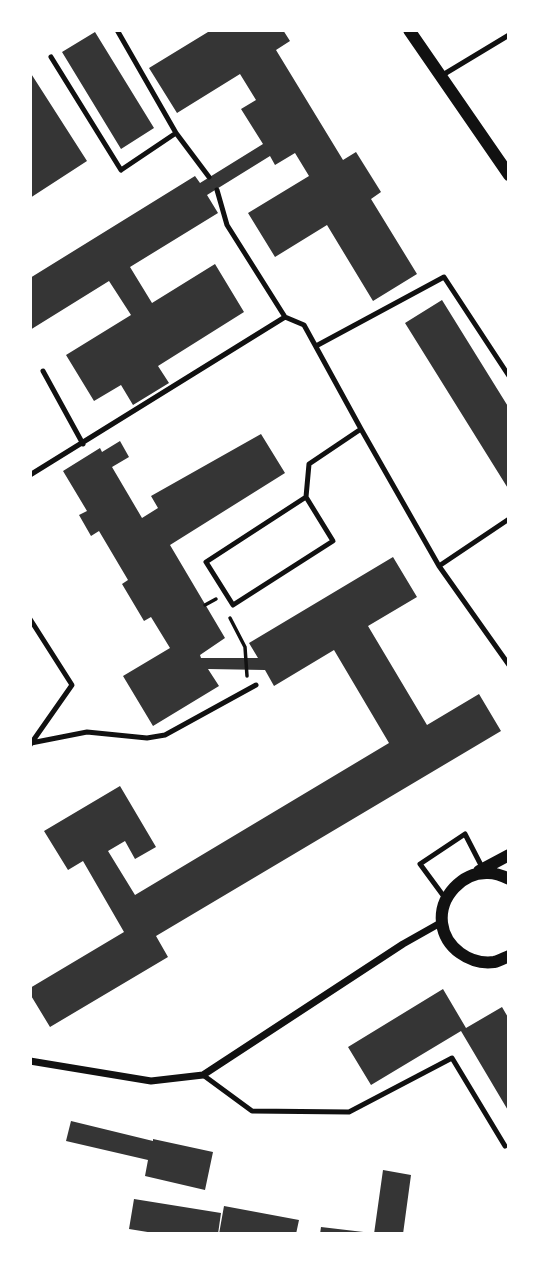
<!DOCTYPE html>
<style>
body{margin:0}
#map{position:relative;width:539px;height:1264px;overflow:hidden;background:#fff;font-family:Inter,sans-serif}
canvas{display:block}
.frame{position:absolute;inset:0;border:32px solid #fff;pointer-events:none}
</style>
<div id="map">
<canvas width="539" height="1264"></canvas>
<div class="frame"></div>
</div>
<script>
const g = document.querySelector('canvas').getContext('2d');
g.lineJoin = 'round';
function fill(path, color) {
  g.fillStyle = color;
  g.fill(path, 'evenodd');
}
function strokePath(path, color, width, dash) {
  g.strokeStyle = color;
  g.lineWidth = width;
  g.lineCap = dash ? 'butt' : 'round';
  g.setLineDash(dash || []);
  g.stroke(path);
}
fill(new Path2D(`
 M207,30H283L290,41L276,50L343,160L356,152L381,192L371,199L417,274L373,301L327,225L275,257L248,213L309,176L295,153L275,165L270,156L207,195L218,213L130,267L152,303L215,264L244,312L158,366L169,383L133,405L121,385L94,401L66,355L131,315L109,281L30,330V278L195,176L200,183L263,144L241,109L256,100L240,74L177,113L149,68L208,32Z
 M95,32L154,128L121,149L62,52Z
 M30,72L87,161L30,198Z
 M442,300L509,408V490L405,323Z
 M261,434L285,473L170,545L225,638L200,655L201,658H258L249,643L393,557L417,597L368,626L427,725L479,694L501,731L156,936L168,957L50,1027L30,994V988L124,932L83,861L68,870L44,831L120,786L156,847L135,859L125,841L108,851L135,895L389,743L334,650L274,686L265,670L208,669L219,686L153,726L123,676L170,648L151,617L144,621L122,584L128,580L99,531L91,536L79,515L87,511L63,471L100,448L102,452L120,441L129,457L112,467L142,518L158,508L151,496Z
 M443,989L466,1028L502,1007L509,1019V1112L461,1031L371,1085L348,1047Z
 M71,1121L153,1141V1139L213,1152L205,1190L145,1176L148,1160L66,1141Z
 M383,1170L411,1175L403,1234H374Z
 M134,1199L221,1213L218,1234H160L129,1229Z
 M224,1206L299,1220L296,1234H219Z
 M321,1227L372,1233L371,1234H320Z`), '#353535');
strokePath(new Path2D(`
 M216,599L205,605L216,599
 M230,618L245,647L247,676`), '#111', 3.5);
strokePath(new Path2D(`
 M117,30L176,133L209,177
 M51,57L121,170L176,133
 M441,76L509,35
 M217,190L227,225L285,317L304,325L361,429L439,566L509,665
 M316,346L444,277L509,376
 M43,371L83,444
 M30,475L285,317
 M306,497L333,541L233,605L206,562L306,497L309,464L361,429
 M439,566L509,519
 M30,619L72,685L30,745
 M31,743L87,732L147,738L165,735L256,685
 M445,898L420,864L465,834L483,869
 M203,1075L252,1111L349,1112L452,1058L505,1146`), '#111', 5);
strokePath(new Path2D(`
 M30,1061L151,1081L203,1075L403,944L442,922`), '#111', 7);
strokePath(new Path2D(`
 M409,30L509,175
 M479,871L509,855
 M509,879C503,876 495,873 488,873C462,872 439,897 442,923C445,948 470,965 494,962C499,961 504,958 509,956`), '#111', 12);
</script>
